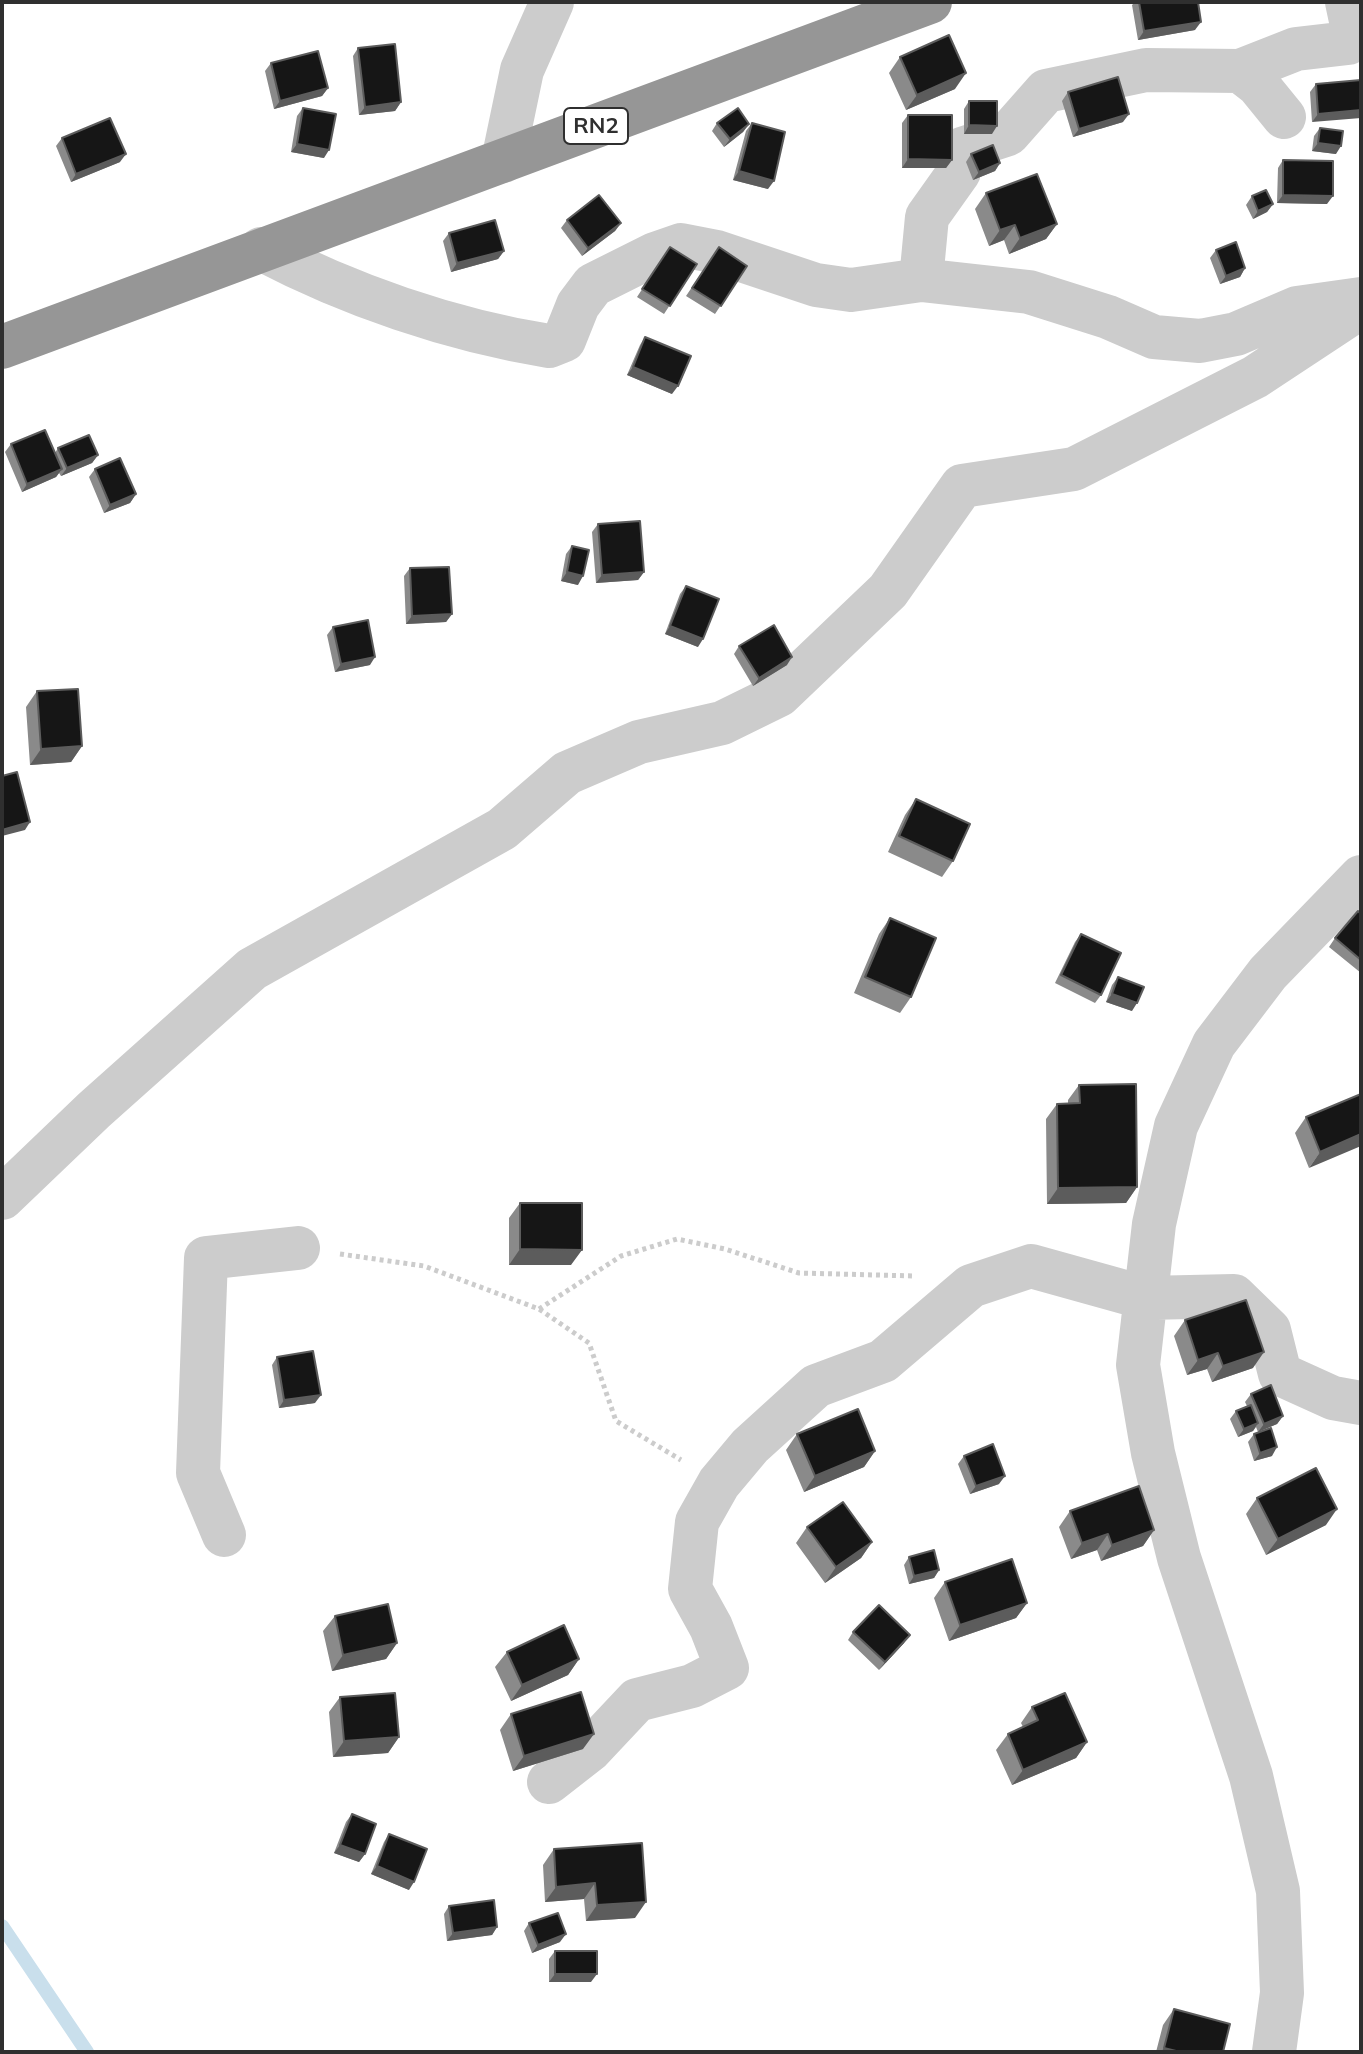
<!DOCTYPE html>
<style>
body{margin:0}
#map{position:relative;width:1363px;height:2054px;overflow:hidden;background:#fff;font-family:Mulish,sans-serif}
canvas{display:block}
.frame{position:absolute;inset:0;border:4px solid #2f2f2f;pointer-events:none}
</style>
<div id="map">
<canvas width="1363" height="2054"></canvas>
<div class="frame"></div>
</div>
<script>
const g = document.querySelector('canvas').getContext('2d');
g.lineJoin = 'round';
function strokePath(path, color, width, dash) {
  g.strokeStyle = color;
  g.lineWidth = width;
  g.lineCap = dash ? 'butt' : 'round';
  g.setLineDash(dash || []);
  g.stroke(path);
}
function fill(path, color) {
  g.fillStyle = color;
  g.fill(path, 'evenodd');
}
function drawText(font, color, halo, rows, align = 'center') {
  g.font = font + ' Mulish,sans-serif';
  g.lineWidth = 8;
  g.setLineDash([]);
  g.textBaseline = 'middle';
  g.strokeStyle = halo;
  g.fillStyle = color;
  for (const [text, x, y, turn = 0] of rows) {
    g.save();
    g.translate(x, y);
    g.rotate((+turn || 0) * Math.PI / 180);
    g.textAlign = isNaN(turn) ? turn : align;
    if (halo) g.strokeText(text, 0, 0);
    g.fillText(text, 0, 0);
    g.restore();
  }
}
strokePath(new Path2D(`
 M2,1926L87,2052`), '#c9dfec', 14);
strokePath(new Path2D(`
 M340,1254L424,1266L539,1309L589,1343L616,1421L681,1460
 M539,1309L621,1256L677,1239L725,1249L799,1273L915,1276`), '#ccc', 5, [4, 4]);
strokePath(new Path2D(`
 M1240,71L1258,85L1284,117
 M503,161L522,70L552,2
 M261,249C349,295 450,330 549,346L564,340L578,305L593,285L655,254L681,245L717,252L816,285L851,290L921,280L1029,292L1108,317L1154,337L1200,341L1236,334L1297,308L1361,299
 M921,280L927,217L959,172L962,149L1008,134L1046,91L1146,70L1240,71L1296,49L1348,43L1354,35L1347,2
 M2,1198L94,1110L252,969L502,829L567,773L639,742L722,723L779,695L888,591L962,486L1074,469L1255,377L1361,307
 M224,1535L198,1473L206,1258L298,1248
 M549,1782L590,1750L637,1700L692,1686L727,1668L711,1627L690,1589L697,1522L719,1483L750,1446L816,1386L883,1361L971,1286L1031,1266L1146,1298L1234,1296L1269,1330L1280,1374L1333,1398L1361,1403
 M1274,2052L1282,1993L1278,1891L1251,1776L1179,1558L1153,1453L1138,1365L1154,1224L1176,1126L1214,1044L1268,973L1361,877`), '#ccc', 44);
strokePath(new Path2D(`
 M2,347L930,2`), '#969696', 44);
fill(new Path2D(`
 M1135,2H1198L1195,30L1138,40L1132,5Z
 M358,48L401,102L395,111L359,115L353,56Z
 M900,57L955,89L906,110L889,73Z
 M271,63L328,88L322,96L274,109L265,71Z
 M1361,80L1312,122L1310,92L1316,84Z
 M1068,92L1123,122L1073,137L1062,101Z
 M969,101L992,134H964V109Z
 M303,108L324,158L291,152L297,116Z
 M908,115L952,160L946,168H902V123Z
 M717,123L749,124L743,132L724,147L712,131Z
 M752,123L768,189L733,180L746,131Z
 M1320,128L1336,154L1312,151L1314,136Z
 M62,138L120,162L71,182L56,146Z
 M971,154L1000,163L995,171L973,180L966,162Z
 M1283,160L1327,204L1277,203L1278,168Z
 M986,193L1057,224L1046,239L1009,254L1004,240L989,246L975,209Z
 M1252,196L1273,204L1267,212L1253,219L1246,205Z
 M567,220L621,223L615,231L582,256L561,228Z
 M449,233L504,251L498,259L451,272L443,241Z
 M670,247L697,264L664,314L637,297Z
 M719,247L747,266L715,314L686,296Z
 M1216,250L1245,268L1240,277L1220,284L1210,258Z
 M645,337L672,394L627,375L640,345Z
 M11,444L55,453L58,448L98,455L92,463L61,476L59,473L56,477L22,492L5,452Z
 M95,469L136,494L130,503L104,513L89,477Z
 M598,524L644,572L638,580L596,583L592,532Z
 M572,546L578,585L561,581L566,554Z
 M410,568L452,614L446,622L406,624L404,576Z
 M686,586L698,647L665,634L680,594Z
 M333,627L370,665L335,672L327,635Z
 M739,646L787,665L753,686L734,654Z
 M37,691L82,746L71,762L30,765L26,707Z
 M916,799L953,861L942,877L888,852L905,815Z
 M1361,914V973L1329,947L1335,938Z
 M890,918L911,997L900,1013L854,993L879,934Z
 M1081,934L1101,995L1095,1003L1055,983L1075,942Z
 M1118,977L1132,1011L1106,1002L1112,985Z
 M1079,1085L1137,1187L1126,1203L1047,1204L1046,1119L1057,1104L1068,1103V1100Z
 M1361,1094L1309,1168L1295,1133L1306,1117Z
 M520,1203L571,1265H509V1218Z
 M1185,1320L1253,1368L1212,1382L1207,1369L1187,1375L1174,1336Z
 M277,1357L315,1403L279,1408L272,1365Z
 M1251,1394L1283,1416L1277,1424L1258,1432L1256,1427L1253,1431L1238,1437L1230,1419L1236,1411L1247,1406L1245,1402Z
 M797,1434L875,1451L864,1467L804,1492L786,1450Z
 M1254,1434L1272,1456L1254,1461L1248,1442Z
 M964,1456L999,1484L970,1494L958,1464Z
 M1257,1498L1326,1525L1266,1555L1246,1514Z
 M1070,1511L1154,1530L1143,1546L1101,1561L1097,1550L1071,1559L1059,1527Z
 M807,1527L872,1542L861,1558L825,1583L796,1543Z
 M909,1557L939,1570L934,1578L909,1584L904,1565Z
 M945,1582L1027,1603L1016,1618L949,1641L934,1598Z
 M335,1616L397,1643L386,1659L332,1671L323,1631Z
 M853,1632L904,1643L879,1670L848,1640Z
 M507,1652L579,1659L568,1675L511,1701L495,1667Z
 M340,1697L399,1737L388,1753L333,1757L329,1712Z
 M1032,1707L1087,1742L1076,1758L1012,1785L996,1750L1008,1734L1023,1727L1021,1723Z
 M511,1714L583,1749L513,1771L500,1730Z
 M352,1814L365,1854L359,1862L334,1853L346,1822Z
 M389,1834L409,1890L371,1874L384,1842Z
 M554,1849L635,1918L586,1921L584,1899L545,1902L543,1865Z
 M449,1906L497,1927L492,1935L447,1941L444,1914Z
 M529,1923L560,1942L532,1953L524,1931Z
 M555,1951L591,1982H549V1959Z
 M1174,2009L1223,2052H1156L1163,2025Z`), '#8a8a8a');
fill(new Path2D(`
 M1201,22L1195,30L1138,40L1144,31Z
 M966,73L955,89L906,110L917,95Z
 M328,88L322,96L274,109L280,101Z
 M401,102L395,111L359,115L365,107Z
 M1361,110V118L1312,122L1318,114Z
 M1129,114L1123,122L1073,137L1079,129Z
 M749,124L743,132L724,147L730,139Z
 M969,125L997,126L992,134H964Z
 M1318,143L1341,146L1336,154L1312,151Z
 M297,144L329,150L324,158L291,152Z
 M126,154L120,162L71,182L76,174Z
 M908,159L952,160L946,168H902Z
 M1000,163L995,171L973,180L979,172Z
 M739,171L774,181L768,189L733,180Z
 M1283,195L1333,196L1327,204L1277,203Z
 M1273,204L1267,212L1253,219L1258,211Z
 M621,223L615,231L582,256L588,248Z
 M1057,224L1046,239L1009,254L1020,238Z
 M1015,225L1004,240L989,246L1000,230Z
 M504,251L498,259L451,272L457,263Z
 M1245,268L1240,277L1220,284L1226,276Z
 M633,367L678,386L672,394L627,375Z
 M98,455L92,463L61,476L67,468Z
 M62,469L56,477L22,492L27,484Z
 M136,494L130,503L104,513L110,505Z
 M567,572L583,576L578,585L561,581Z
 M644,572L638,580L596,583L602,575Z
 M452,614L446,622L406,624L412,616Z
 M670,626L703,639L698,647L665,634Z
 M375,657L370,665L335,672L341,664Z
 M792,657L787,665L753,686L759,678Z
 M82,746L71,762L30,765L41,749Z
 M30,822L25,830L2,836V830Z
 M1112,994L1137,1003L1132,1011L1106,1002Z
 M1361,1134V1146L1309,1168L1320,1152Z
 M1137,1187L1126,1203L1047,1204L1058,1188Z
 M520,1249L582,1250L571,1265H509Z
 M1264,1352L1253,1368L1212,1382L1223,1366Z
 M1218,1353L1207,1369L1187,1375L1198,1360Z
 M321,1395L315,1403L279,1408L284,1400Z
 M1283,1416L1277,1424L1258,1432L1264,1424Z
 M1258,1423L1253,1431L1238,1437L1244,1429Z
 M1277,1447L1272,1456L1254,1461L1260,1453Z
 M875,1451L864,1467L804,1492L815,1476Z
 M1005,1476L999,1484L970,1494L976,1486Z
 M1337,1509L1326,1525L1266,1555L1278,1539Z
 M1154,1530L1143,1546L1101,1561L1112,1545Z
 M1108,1534L1097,1550L1071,1559L1082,1543Z
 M872,1542L861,1558L825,1583L836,1567Z
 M939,1570L934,1578L909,1584L914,1576Z
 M1027,1603L1016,1618L949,1641L960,1625Z
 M910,1635L904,1643L879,1670L885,1662Z
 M397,1643L386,1659L332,1671L343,1655Z
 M579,1659L568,1675L511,1701L522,1685Z
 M594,1734L583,1749L513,1771L524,1756Z
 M399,1737L388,1753L333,1757L344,1741Z
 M1087,1742L1076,1758L1012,1785L1023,1770Z
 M340,1845L365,1854L359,1862L334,1853Z
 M377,1866L414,1882L409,1890L371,1874Z
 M595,1883L584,1899L545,1902L556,1887Z
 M646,1902L635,1918L586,1921L597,1905Z
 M497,1927L492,1935L447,1941L453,1933Z
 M566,1934L560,1942L532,1953L538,1945Z
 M555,1974H597L591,1982H549Z
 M1164,2048L1180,2052H1161Z`), '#5c5c5c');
const building = new Path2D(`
 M1139,2H1198L1201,22L1144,31Z
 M949,35L966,73L917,95L900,57Z
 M395,44L401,102L365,107L358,48Z
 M318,51L328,88L280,101L271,63Z
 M1118,77L1129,114L1079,129L1068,92Z
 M1361,80V110L1318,114L1316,84Z
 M969,101H997V126L969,125Z
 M303,108L336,114L329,150L297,144Z
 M738,108L749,124L730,139L717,123Z
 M908,115H952V160L908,159Z
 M110,118L126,154L76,174L62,138Z
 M752,123L785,132L774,181L739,171Z
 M1320,128L1343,131L1341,146L1318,143Z
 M993,145L1000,163L979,172L971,154Z
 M1283,160L1333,161V196L1283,195Z
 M1037,174L1057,224L1020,238L1015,225L1000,230L986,193Z
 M1266,190L1273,204L1258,211L1252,196Z
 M599,195L621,223L588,248L567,220Z
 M495,220L504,251L457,263L449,233Z
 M1236,242L1245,268L1226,276L1216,250Z
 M670,247L697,264L670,306L642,289Z
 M719,247L747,266L721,306L692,288Z
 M645,337L691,356L678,386L633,367Z
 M45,430L62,469L27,484L11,444Z
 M89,435L98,455L67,468L58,448Z
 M120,458L136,494L110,505L95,469Z
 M640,521L644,572L602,575L598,524Z
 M572,546L589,550L583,576L567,572Z
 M449,567L452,614L412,616L410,568Z
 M686,586L719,599L703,639L670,626Z
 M368,620L375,657L341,664L333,627Z
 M774,625L792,657L759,678L739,646Z
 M78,689L82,746L41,749L37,691Z
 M17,772L30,822L2,830V776Z
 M916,799L970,824L953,861L899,836Z
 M1358,911L1361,914V960L1335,938Z
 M890,918L936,938L911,997L865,977Z
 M1081,934L1121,953L1101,995L1061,975Z
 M1118,977L1144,987L1137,1003L1112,994Z
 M1136,1084L1137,1187L1058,1188L1057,1104L1080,1103L1079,1085Z
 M1361,1094V1134L1320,1152L1306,1117Z
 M520,1203H582V1250L520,1249Z
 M1246,1300L1264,1352L1223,1366L1218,1353L1198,1360L1185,1320Z
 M313,1351L321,1395L284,1400L277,1357Z
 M1271,1385L1283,1416L1264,1424L1251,1394Z
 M1251,1405L1258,1423L1244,1429L1236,1411Z
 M858,1409L875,1451L815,1476L797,1434Z
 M1271,1428L1277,1447L1260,1453L1254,1434Z
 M993,1444L1005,1476L976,1486L964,1456Z
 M1316,1468L1337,1509L1278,1539L1257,1498Z
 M1139,1486L1154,1530L1112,1545L1108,1534L1082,1543L1070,1511Z
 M843,1502L872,1542L836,1567L807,1527Z
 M934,1550L939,1570L914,1576L909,1557Z
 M1012,1559L1027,1603L960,1625L945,1582Z
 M388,1604L397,1643L343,1655L335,1616Z
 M879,1605L910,1635L885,1662L853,1632Z
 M564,1625L579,1659L522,1685L507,1652Z
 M581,1692L594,1734L524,1756L511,1714Z
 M395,1693L399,1737L344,1741L340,1697Z
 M1065,1693L1087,1742L1023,1770L1008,1734L1038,1720L1032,1707Z
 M352,1814L376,1824L365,1854L340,1845Z
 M389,1834L427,1849L414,1882L377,1866Z
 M642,1843L646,1902L597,1905L595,1883L556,1887L554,1849Z
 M494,1900L497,1927L453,1933L449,1906Z
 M558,1913L566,1934L538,1945L529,1923Z
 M555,1951H597V1974H555Z
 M1174,2009L1230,2024L1223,2052H1180L1164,2048Z`);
fill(building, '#161616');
strokePath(building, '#5c5c5c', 2);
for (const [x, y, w] of [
 [596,126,64]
]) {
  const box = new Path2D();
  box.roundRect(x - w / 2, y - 18, w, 36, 6);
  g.fillStyle = '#fff';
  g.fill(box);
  strokePath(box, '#2f2f2f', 2);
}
drawText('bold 22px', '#2f2f2f', null, [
 ["RN2",596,126]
]);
</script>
